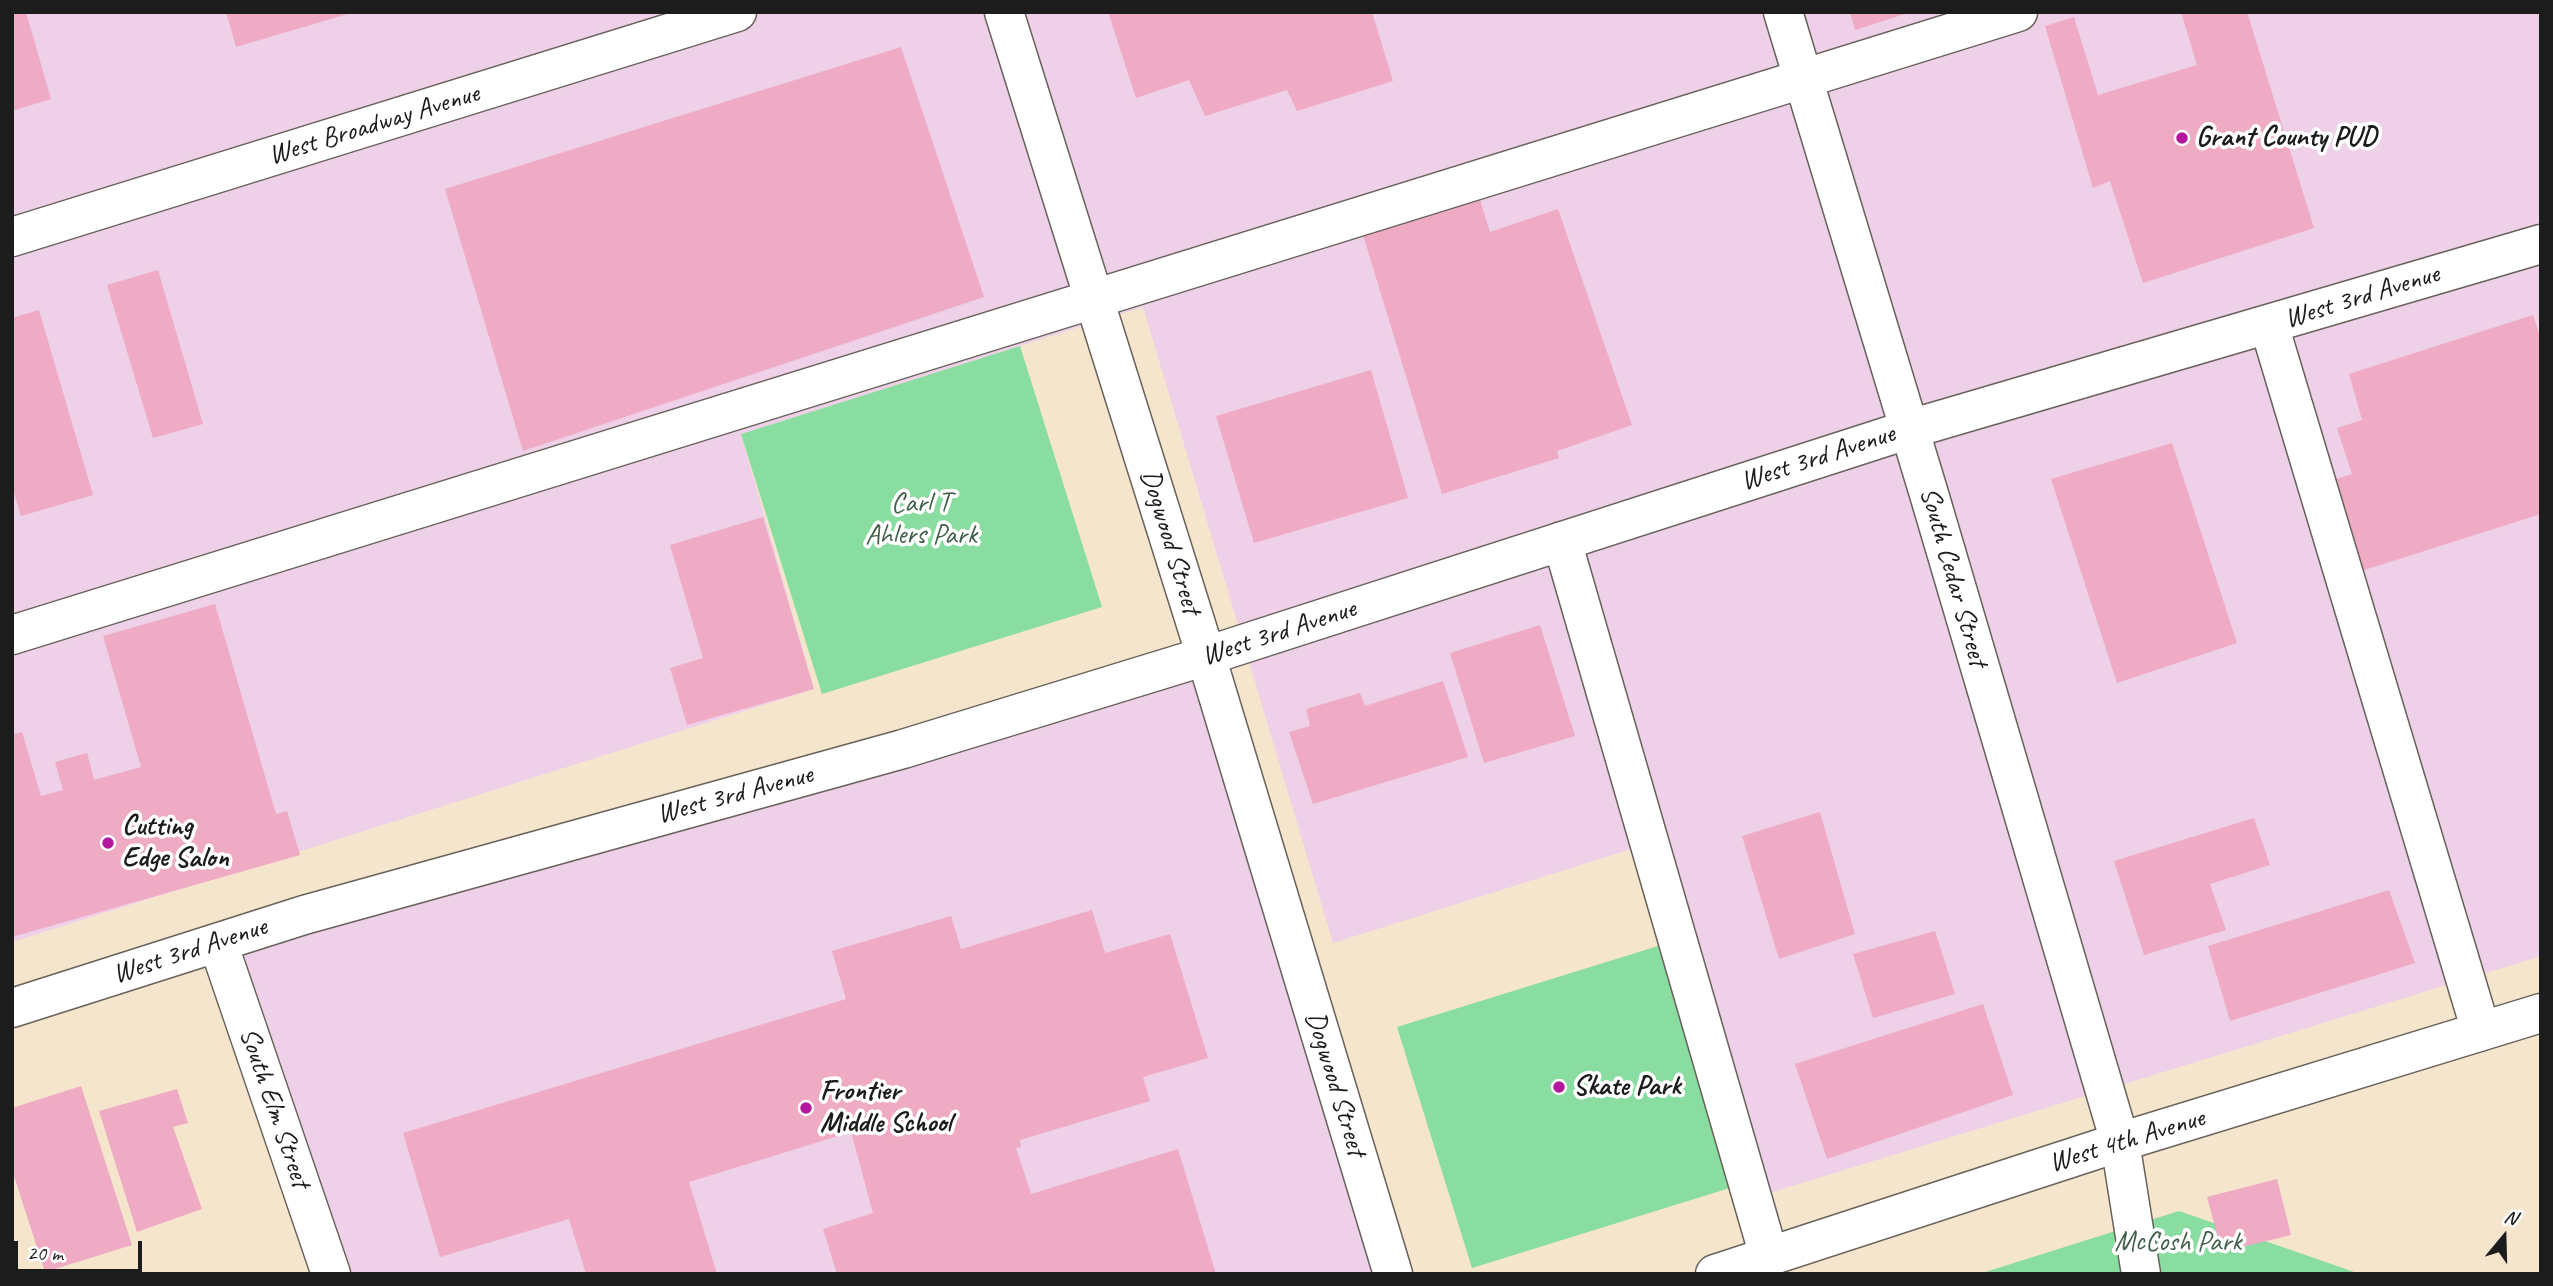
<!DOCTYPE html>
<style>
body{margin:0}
#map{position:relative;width:2553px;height:1286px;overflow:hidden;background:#f5e5cd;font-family:Caveat,sans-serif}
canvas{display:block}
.frame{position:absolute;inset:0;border:14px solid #1c1c1c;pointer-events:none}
.north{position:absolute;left:2469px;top:1202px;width:70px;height:70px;-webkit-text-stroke:5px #fff;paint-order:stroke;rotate:19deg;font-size:19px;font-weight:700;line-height:28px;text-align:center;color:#1c1c1c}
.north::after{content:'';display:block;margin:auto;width:24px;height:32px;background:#1c1c1c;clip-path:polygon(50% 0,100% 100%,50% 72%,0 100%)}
.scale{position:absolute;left:14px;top:1241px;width:128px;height:32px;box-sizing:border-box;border:4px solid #1c1c1c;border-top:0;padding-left:9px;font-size:21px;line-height:24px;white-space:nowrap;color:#1c1c1c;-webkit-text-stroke:5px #fff;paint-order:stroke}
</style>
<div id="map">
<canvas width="2553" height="1286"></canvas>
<div class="frame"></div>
<div class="north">N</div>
<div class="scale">20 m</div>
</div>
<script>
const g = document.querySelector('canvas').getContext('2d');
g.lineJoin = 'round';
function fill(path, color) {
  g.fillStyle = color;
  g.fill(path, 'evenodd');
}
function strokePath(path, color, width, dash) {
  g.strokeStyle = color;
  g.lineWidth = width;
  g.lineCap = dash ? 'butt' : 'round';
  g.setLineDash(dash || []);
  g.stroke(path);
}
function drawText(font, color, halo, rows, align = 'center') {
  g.font = font + ' Caveat,sans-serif';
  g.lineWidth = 7;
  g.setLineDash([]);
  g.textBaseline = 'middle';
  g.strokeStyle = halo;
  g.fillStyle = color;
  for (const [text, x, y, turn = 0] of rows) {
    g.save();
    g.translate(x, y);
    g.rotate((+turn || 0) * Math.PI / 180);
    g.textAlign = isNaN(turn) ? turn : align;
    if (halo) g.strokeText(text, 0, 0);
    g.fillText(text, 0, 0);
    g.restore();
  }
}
fill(new Path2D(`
 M12,12H2541V956L1766,1194L1666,838L1333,943L1143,307L741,434L814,689L12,942Z
 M1206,656L1393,1274H322L218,943Z`), '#eed0e8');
fill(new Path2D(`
 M1020,346L1102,607L822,694L741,434Z
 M1658,946L1733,1187L1472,1268L1397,1027Z
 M2179,1211L2360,1274H1979Z`), '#89dda0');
fill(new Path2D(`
 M12,12H26L51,99L12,111Z
 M226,12H351V13L236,47Z
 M1108,12H1372L1393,81L1297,111L1287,90L1205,116L1189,80L1136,98Z
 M1850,12H1908V13L1855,30Z
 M2181,12H2247L2314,228L2143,283L2110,181L2093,188L2045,26L2074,17L2098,95L2197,65Z
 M901,47L984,297L523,451L445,189Z
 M1480,200L1490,232L1558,209L1632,425L1557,451L1559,458L1442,494L1363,235Z
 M158,270L203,424L153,438L107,285Z
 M39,310L93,495L21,516L12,486V318Z
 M2533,315L2541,340V514L2355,573L2327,482L2352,474L2337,428L2362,420L2349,374Z
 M1371,370L1408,498L1254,543L1216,416Z
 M2172,443L2237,643L2117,683L2051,479Z
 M763,517L814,689L687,725L670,668L703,658L670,545Z
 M215,604L276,814L287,811L300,855L12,937V735L22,732L41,796L63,790L55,762L87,753L94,780L141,767L103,636Z
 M1540,625L1575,736L1484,763L1450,653Z
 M1443,681L1468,757L1313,804L1289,732L1310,726L1306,709L1360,693L1365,706Z
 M1820,812L1855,934L1779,959L1742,836Z
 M2254,818L2270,865L2210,884L2226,930L2144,955L2114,861Z
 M2389,890L2415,963L2230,1021L2208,946Z
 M1092,910L1105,953L1170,934L1208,1058L1143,1077L1150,1101L1020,1140L1021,1147L1016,1148L1031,1194L1178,1149L1216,1274H837L823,1229L873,1213L851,1132L689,1182L717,1274H586L569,1219L440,1257L403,1133L846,999L832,951L951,916L961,949Z
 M1935,931L1955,994L1873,1018L1853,954Z
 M1983,1004L2013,1095L1827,1159L1795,1064Z
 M81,1086L132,1245L45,1272L12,1170V1108Z
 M177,1089L188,1123L173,1127L202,1209L137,1232L99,1111Z
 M2277,1179L2291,1235L2222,1252L2207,1197Z`), '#eeabc3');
const minor = new Path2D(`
 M1783,12L1929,494L2120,1142L2141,1274
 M2269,325L2481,1031
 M1562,541L1769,1256
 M12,635L2018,12
 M218,943L331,1274`);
const major = new Path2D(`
 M1004,12L1206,656L1393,1274
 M12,237L737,12
 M12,1008L304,915L903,749L1206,656L1910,429L2541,244
 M1715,1274L2120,1142L2541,1013`);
strokePath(minor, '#68625a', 41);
strokePath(major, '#68625a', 41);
strokePath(minor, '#fff', 38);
strokePath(major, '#fff', 38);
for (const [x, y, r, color] of [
 [2182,138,7,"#b5179e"],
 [108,843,7,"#b5179e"],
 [1559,1087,7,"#b5179e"],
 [806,1108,7,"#b5179e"]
]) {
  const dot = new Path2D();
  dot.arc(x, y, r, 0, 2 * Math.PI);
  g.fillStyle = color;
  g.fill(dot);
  strokePath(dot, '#fff', 2.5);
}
drawText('28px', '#1c1c1c', '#fff', [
 ["West Broadway Avenue",374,125,-17],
 ["West 3rd Avenue",2362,297,-17],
 ["West 3rd Avenue",1818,458,-18],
 ["Dogwood Street",1170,542,73],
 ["South Cedar Street",1953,577,74],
 ["West 3rd Avenue",1279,633,-18],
 ["West 3rd Avenue",735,795,-15],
 ["West 3rd Avenue",190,951,-18],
 ["Dogwood Street",1335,1084,73],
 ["South Elm Street",274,1108,71],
 ["West 4th Avenue",2127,1141,-17]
]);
drawText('bold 28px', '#1c1c1c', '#fff', [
 ["Grant County PUD",2196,138],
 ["Cutting",122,827],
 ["Edge Salon",122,859],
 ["Skate Park",1573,1087],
 ["Frontier",820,1092],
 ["Middle School",820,1124]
], 'left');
drawText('28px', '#42604a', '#fff', [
 ["Carl T",921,504],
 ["Ahlers Park",921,536],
 ["McCosh Park",2178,1243]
]);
</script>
